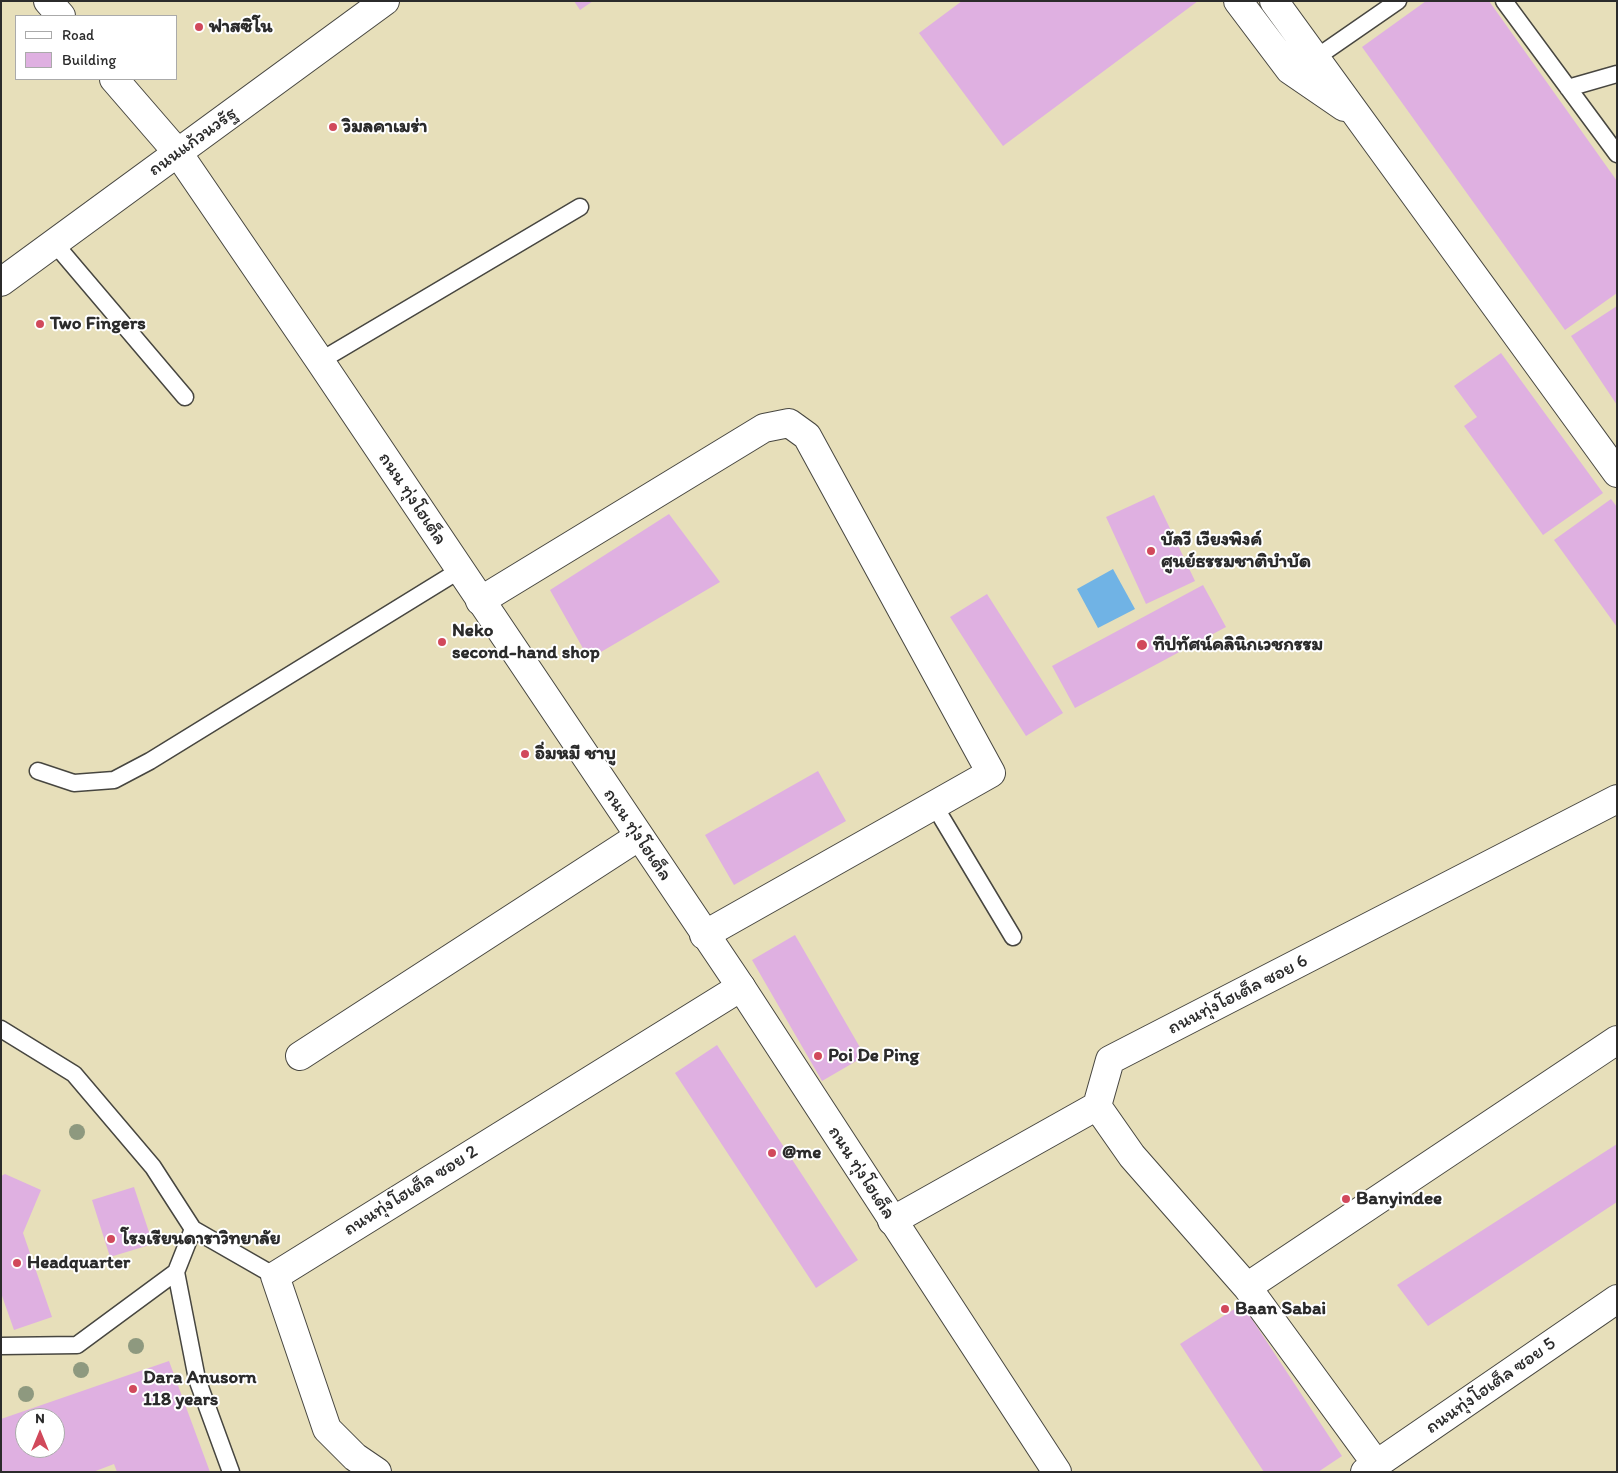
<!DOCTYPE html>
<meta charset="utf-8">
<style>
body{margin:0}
#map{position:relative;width:1618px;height:1473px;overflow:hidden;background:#e7dfba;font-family:Itim,sans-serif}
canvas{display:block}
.frame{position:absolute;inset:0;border:2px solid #2b2b2b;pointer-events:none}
.legend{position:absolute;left:15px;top:15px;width:162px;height:65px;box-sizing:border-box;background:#fff;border:1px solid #aaa;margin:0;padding:6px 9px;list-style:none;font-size:15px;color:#2b2b2b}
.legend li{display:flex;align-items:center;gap:10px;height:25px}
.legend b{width:25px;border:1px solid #aaa}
.north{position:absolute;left:15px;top:1408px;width:50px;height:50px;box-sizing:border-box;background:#fff;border:1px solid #aaa;border-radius:50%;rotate:0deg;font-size:14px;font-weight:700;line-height:20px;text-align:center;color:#2b2b2b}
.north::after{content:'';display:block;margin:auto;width:18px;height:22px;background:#d1495b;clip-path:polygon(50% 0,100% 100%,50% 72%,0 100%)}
</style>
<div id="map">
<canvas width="1618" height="1473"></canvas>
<div class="frame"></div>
<ul class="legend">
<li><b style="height:6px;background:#fff"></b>Road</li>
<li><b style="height:14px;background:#dfb0e1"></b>Building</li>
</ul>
<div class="north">N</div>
</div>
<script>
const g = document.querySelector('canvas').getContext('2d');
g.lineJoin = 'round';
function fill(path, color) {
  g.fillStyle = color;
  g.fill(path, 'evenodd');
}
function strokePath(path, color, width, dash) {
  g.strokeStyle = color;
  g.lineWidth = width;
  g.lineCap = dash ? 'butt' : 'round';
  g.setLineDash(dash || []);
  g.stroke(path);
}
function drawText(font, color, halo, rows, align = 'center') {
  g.font = font + ' Itim,"Playpen Sans Thai",sans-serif';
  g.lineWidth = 4;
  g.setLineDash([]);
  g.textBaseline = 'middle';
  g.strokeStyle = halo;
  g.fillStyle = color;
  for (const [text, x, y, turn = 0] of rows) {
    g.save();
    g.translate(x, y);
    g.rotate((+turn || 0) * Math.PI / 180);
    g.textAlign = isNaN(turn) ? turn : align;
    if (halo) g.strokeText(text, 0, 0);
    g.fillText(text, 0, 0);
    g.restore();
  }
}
fill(new Path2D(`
 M1113,569L1135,609L1098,628L1077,589Z`), '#70b3e5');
fill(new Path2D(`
 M574,1H593L580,10Z
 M962,1H1198L1003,146L919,33Z
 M1426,1H1489L1617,181V293L1565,330L1362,47Z
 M1617,306V405L1571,336Z
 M1501,353L1603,493L1543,535L1464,426L1477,417L1454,386Z
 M1154,495L1195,581L1146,604L1106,517Z
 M1611,499L1617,507V627L1554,540Z
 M669,514L720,582L589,659L550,590Z
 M1203,585L1226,627L1075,708L1052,666Z
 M987,594L1063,713L1026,736L950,617Z
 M818,771L846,821L734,885L705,835Z
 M795,935L865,1056L822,1081L752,960Z
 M717,1045L858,1260L816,1288L675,1073Z
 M1617,1144V1202L1428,1326L1397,1285Z
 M5,1174L41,1190L23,1233L52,1317L14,1330L1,1293V1176Z
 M134,1187L153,1244L110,1257L92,1200Z
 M1242,1304L1342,1456L1318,1472H1264L1180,1344Z
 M169,1361L210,1472H117L114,1464L93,1472H1V1419ZM25,1418H55V1448H25Z`), '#dfb0e1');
const service = new Path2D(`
 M1504,1L1617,154
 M1317,57L1398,1
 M1568,88L1617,74
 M55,244L185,397
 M320,361L580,207
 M38,771L74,783L114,780L150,761L460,570
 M934,805L1013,937
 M1,1029L74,1074L153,1167L193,1229L275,1276
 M176,1272L197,1379L231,1472
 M1,1346L77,1345L176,1272L193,1229`);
const minor = new Path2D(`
 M1238,1L1290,70L1344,107
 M1274,1L1617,473
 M480,601L764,428L789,423L807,436L991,773L704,935
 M300,1056L638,837
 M1097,1106L1132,1156L1247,1287L1377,1465
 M892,1221L1097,1106L1110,1060L1617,799
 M1247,1287L1617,1040
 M377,1472L355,1457L327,1429L275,1276L741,987
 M1365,1472L1617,1299`);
const tertiary = new Path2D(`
 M48,1L61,16
 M114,79L178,153L320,361L741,987L1057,1472
 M1,282L385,1`);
strokePath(service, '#474640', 19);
strokePath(minor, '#474640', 30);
strokePath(tertiary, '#474640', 30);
strokePath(service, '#fff', 16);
strokePath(minor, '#fff', 28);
strokePath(tertiary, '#fff', 28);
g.fillStyle = '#8e997f';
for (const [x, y] of [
 [77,1132],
 [136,1346],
 [81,1370],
 [26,1394]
]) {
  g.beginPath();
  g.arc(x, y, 8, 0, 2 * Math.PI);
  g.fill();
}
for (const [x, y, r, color] of [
 [199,27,5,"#d1495b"],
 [333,127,5,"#d1495b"],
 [40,324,5,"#d1495b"],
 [1151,551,5,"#d1495b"],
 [442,642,5,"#d1495b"],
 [1142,645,6,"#d1495b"],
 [525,754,5,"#d1495b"],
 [818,1056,5,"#d1495b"],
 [772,1153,5,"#d1495b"],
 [1346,1199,5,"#d1495b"],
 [111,1239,5,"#d1495b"],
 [17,1263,5,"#d1495b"],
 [1225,1309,5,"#d1495b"],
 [133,1389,5,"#d1495b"]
]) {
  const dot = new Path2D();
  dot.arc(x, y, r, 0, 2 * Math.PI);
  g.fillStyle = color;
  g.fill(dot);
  strokePath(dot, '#fff', 2);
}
drawText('bold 19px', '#2b2b2b', '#fff', [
 ["ฟาสซิโน",209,27],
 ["วิมลคาเมร่า",343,127],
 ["Two Fingers",50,324],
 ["บัลวี เวียงพิงค์",1161,540],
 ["ศูนย์ธรรมชาติบำบัด",1161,562],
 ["Neko",452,631],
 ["second-hand shop",452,653],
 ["ทีปทัศน์คลินิกเวชกรรม",1153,645],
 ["อิ่มหมี ชาบู",535,754],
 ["Poi De Ping",828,1056],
 ["@me",782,1153],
 ["Banyindee",1356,1199],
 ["โรงเรียนดาราวิทยาลัย",121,1239],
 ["Headquarter",27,1263],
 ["Baan Sabai",1235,1309],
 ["Dara Anusorn",143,1378],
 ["118 years",143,1400]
], 'left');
drawText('19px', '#2b2b2b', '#fff', [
 ["ถนนแก้วนวรัฐ",193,142,-36],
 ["ถนน ทุ่งโฮเต็ล",412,499,56],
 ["ถนน ทุ่งโฮเต็ล",637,835,56],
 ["ถนนทุ่งโฮเต็ล ซอย 6",1238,995,-27],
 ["ถนน ทุ่งโฮเต็ล",861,1173,57],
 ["ถนนทุ่งโฮเต็ล ซอย 2",411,1191,-32],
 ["ถนนทุ่งโฮเต็ล ซอย 5",1491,1386,-35]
]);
</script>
